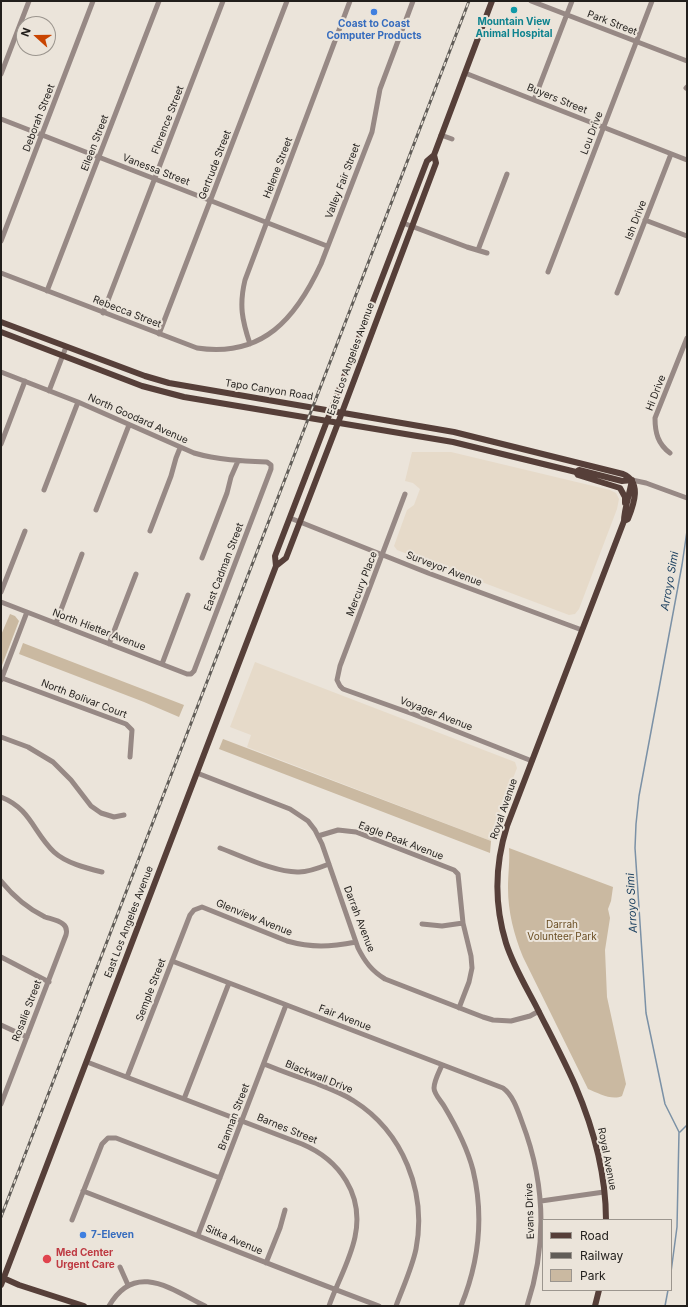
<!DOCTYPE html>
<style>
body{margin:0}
#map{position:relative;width:688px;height:1307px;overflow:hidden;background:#ebe4da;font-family:Inter,sans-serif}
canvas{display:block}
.frame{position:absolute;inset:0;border:2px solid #221f1c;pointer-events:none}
.legend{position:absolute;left:542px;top:1219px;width:130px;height:72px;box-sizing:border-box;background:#ebe4da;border:1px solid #9b958e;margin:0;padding:5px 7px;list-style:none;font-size:12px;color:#221f1c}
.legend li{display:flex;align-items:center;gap:8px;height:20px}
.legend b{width:20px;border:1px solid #9b958e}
.north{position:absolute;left:16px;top:16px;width:40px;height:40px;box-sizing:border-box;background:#ebe4da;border:1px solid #9b958e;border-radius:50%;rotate:291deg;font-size:11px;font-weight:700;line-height:16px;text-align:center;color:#221f1c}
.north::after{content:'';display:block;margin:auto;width:14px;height:18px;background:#c94400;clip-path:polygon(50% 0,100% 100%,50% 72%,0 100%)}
</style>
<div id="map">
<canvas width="688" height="1307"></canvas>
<div class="frame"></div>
<ul class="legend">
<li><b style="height:5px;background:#563f39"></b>Road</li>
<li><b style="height:5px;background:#615d58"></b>Railway</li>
<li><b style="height:11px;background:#cab9a1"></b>Park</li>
</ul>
<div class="north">N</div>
</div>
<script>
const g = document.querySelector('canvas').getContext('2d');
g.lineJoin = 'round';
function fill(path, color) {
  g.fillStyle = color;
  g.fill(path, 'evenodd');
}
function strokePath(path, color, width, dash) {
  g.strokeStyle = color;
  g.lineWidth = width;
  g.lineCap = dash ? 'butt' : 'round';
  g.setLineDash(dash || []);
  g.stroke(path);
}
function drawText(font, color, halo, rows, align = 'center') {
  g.font = font + ' Inter,sans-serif';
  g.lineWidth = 4;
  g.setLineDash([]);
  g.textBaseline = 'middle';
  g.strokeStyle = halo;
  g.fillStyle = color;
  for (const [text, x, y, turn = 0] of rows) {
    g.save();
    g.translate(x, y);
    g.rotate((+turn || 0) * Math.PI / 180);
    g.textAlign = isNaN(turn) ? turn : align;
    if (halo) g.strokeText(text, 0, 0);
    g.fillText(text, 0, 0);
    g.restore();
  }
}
fill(new Path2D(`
 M412,452H451L610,490L616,493L619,499L617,509L579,609L575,614L569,615L397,550L394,546L407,510L414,505L420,489L413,483L405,481Z
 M255,662L515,762L517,768L495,825L491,841L247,747L251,735L230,727Z`), '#e6dac9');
fill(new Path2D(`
 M10,614L15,616L19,621L1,668V635Z
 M23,643L184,705L179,717L144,702L19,654Z
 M223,739L491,841L490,853L219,749Z
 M509,848L613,887L611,901L608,909L610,918L605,950L607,997L626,1084L622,1096C612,1101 598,1093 588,1089L523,957C514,935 508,912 508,888C508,874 510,861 509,848Z`), '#cab9a1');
strokePath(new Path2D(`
 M680,1132L687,1125
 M671,1272L677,1227L679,1132L665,1104L646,1013L635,848L636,824L639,796L682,565L687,531
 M665,1306L668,1290`), '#7b91a6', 1.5);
strokePath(new Path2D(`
 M531,1L687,61
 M465,73L687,160
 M1,74L29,1
 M686,88L687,87
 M534,100L572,1
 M1,119L327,246
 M441,135L452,139
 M645,220L687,236
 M403,223L467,247L487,253
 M1,241L93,1
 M478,250L507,174
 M548,272L652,1
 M1,273L197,348C263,358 296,318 321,264L372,132L380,89L413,1
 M47,291L159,1
 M617,293L671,154
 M103,313L223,1
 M159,334L287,1
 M250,344C242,320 239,305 245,280L350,1
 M1,372L78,402L194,453C218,460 243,461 267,462L271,465V469L194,671L191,674H187L1,602
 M49,391L66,347
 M1,444L25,381
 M670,453C658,444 655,433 655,418L687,338
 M632,480L646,483L687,498
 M44,490L78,402
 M405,494L340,666L337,680L340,686L343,689L413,714L532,761
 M96,510L129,425
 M290,518L428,573L582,630
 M150,531L171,476L176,458L180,448
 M202,558L227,493L231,477L238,461
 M1,592L25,531
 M56,623L82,554
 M109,644L136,574
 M162,664L188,595
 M2,678L126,724L132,730L130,757
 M1,680L27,612
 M1,737L28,747L53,762L71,780L91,806L101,813L114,817L124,815
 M197,773L290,809L308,821L315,830L322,844L358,948C365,962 372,971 385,979L483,1017L493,1020L511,1021L530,1016L539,1011
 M1,797C31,809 33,832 54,852C66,863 86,868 102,872
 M318,836L338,830L356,832L454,870L458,874L463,923L471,956L472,968L469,982L459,1008
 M220,848C242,856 276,873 299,872C309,872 319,868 329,864
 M1,881C13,896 27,908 45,917C51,919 58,920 63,924C67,927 67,931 66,935L1,1104
 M422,924L442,926L463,923
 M1,957L49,982
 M172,961L503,1088C513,1095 518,1111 522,1122C545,1182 547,1245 527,1306
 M1,1025L27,1037
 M87,1062L302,1144C340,1160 364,1195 355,1237C350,1261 337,1283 329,1306
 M264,1064C281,1071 298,1077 315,1083C328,1088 342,1093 354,1101C403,1132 427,1192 416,1249C412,1268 403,1287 396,1306
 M442,1065C439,1072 434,1081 434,1088C434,1094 441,1101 444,1106C456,1126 467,1147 473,1170C484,1216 479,1262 461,1306
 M127,1077L190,915L194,910L202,907L287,941C312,948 330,947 356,942
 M184,1099L229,983
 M83,1191C182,1229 280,1269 379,1306
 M541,1201L604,1192
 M72,1220L102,1144L108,1138H116L220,1178
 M198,1235L286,1005
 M266,1263L280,1228L285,1210
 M120,1267L128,1285
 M109,1306C135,1261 171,1289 205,1306`), '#978985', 5);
strokePath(new Path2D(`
 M1,322L145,376L169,383L454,432L623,474C642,482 634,504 628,519L624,521
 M1,332L142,386L184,397L453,442L576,472L579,470L622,481L632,480
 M576,472L578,475L620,488L625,497V503
 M276,566L286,558L338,423L436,163L434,155
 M606,1220C606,1174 593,1127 575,1085C563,1058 549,1032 536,1006C525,985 513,965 506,943C494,904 495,864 507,826L624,521C624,510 630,492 632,480
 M1,1277L19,1285L84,1306
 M1,1285L276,566L275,556L427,161L434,155L492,1
 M595,1306L599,1290`), '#563f39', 6);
const rail = new Path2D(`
 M1,1217L469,1`);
strokePath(rail, '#615d58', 3);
strokePath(rail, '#ebe4da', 1.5, [4.5]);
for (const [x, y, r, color] of [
 [514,10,4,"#0f9aa8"],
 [374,12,4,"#3f7fe0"],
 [83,1235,4,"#3f7fe0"],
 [47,1259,5,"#e0444e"]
]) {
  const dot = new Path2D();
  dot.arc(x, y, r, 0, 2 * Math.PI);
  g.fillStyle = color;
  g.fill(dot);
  strokePath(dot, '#ebe4da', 1.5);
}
drawText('bold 10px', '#0d838f', '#ebe4da', [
 ["Mountain View",514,22],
 ["Animal Hospital",514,34]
]);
drawText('10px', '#221f1c', '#ebe4da', [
 ["Park Street",612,23,21],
 ["Buyers Street",557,99,22],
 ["Deborah Street",39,118,-69],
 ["Florence Street",168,120,-69],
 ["Lou Drive",592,133,-69],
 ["Eileen Street",95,143,-69],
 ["Gertrude Street",215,165,-69],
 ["Helene Street",278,168,-69],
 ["Vanessa Street",156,170,21],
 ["Valley Fair Street",343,181,-69],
 ["Ish Drive",636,220,-69],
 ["Rebecca Street",127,312,21],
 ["East Los Angeles Avenue",351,359,-70],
 ["Tapo Canyon Road",269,390,9],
 ["Hi Drive",656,393,-69],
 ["North Goodard Avenue",138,419,24],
 ["East Cadman Street",224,567,-69],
 ["Surveyor Avenue",444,569,21],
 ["Mercury Place",362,584,-69],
 ["North Hietter Avenue",99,630,21],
 ["North Bolivar Court",84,699,21],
 ["Voyager Avenue",436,714,21],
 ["Royal Avenue",504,809,-71],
 ["Eagle Peak Avenue",401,841,21],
 ["Glenview Avenue",254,918,22],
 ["Darrah Avenue",359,919,69],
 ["East Los Angeles Avenue",129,922,-69],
 ["Semple Street",151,990,-69],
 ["Rosalie Street",27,1011,-69],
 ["Fair Avenue",345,1018,21],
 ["Blackwall Drive",319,1077,22],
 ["Brannan Street",234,1117,-69],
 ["Barnes Street",287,1129,22],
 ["Royal Avenue",607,1159,79],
 ["Evans Drive",530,1211,-92],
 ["Sitka Avenue",234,1240,23]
]);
drawText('bold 10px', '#366cbe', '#ebe4da', [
 ["Coast to Coast",374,24],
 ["Computer Products",374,36],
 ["7-Eleven",91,1235,"left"]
]);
drawText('10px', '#6a4e23', '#ebe4da', [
 ["Darrah",562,925],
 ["Volunteer Park",562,937]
]);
drawText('bold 10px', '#be3a42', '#ebe4da', [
 ["Med Center",56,1253],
 ["Urgent Care",56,1265]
], 'left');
drawText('italic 11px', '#193e5e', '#ebe4da', [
 ["Arroyo Simi",670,581,-80],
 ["Arroyo Simi",632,903,-93]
]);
</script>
